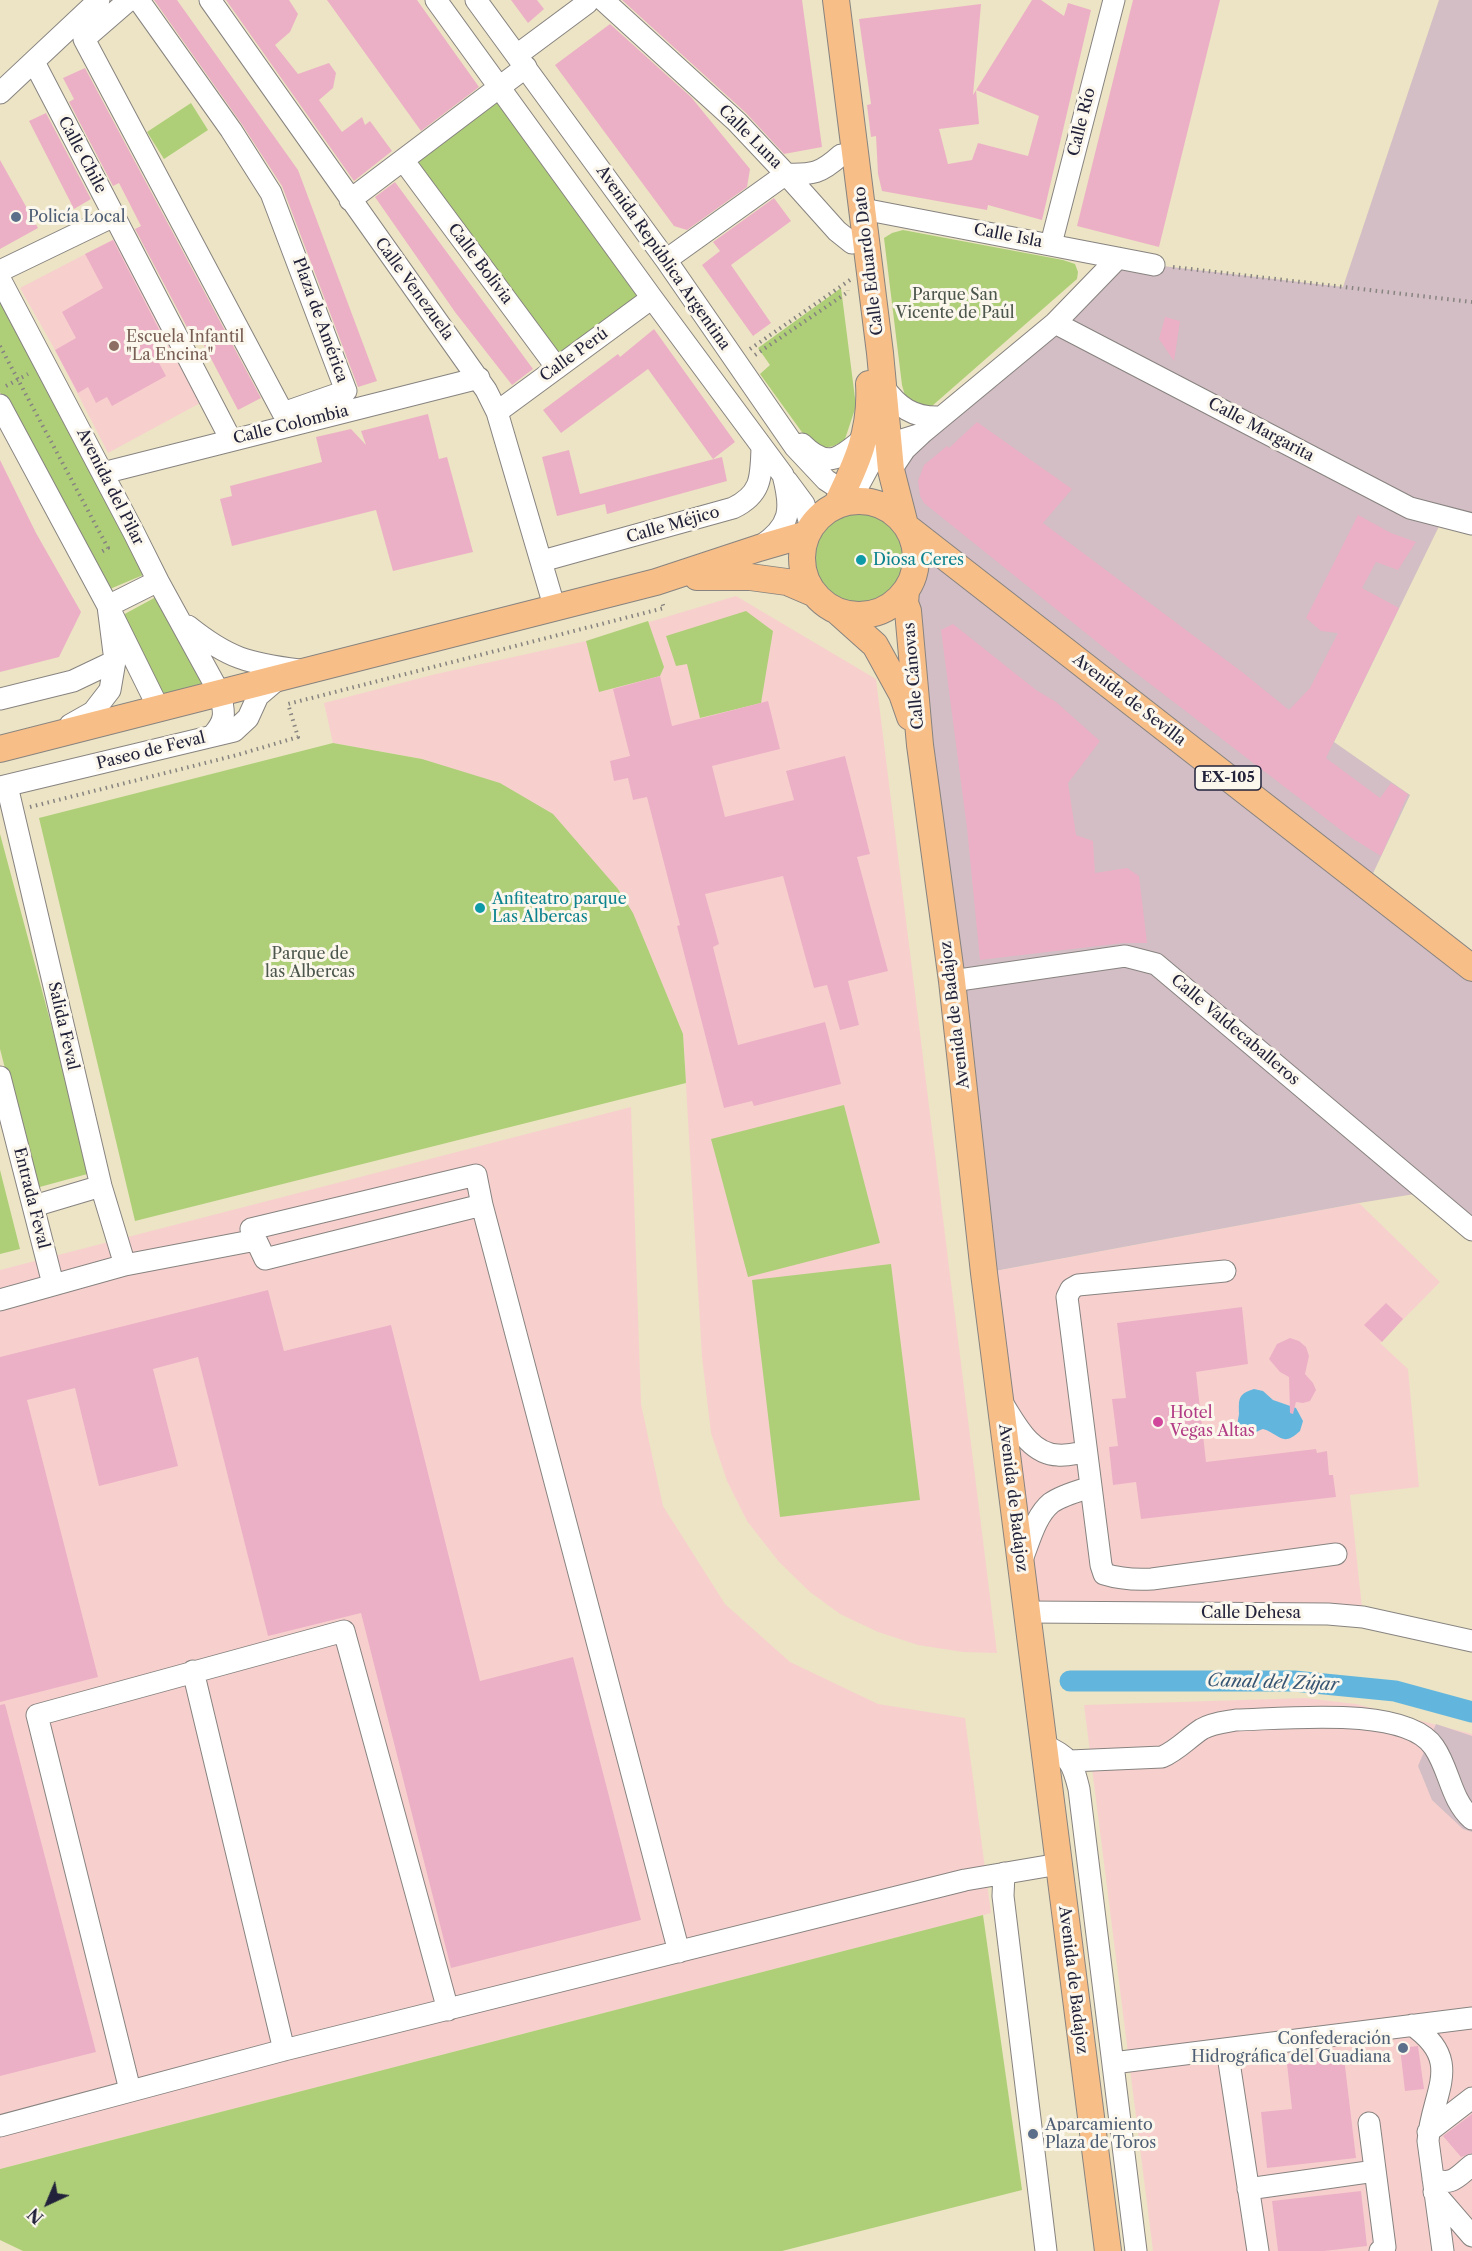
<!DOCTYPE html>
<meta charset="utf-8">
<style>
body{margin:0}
#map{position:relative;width:1472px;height:2251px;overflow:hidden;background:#ece4c4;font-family:"Libre Caslon Text",serif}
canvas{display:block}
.north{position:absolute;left:18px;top:2173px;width:60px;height:60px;-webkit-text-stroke:4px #fbf7ec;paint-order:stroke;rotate:224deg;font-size:16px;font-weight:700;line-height:24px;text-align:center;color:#22223b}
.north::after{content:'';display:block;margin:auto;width:21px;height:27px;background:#22223b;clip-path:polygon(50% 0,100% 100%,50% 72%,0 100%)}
</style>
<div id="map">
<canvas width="1472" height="2251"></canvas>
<div class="north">N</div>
</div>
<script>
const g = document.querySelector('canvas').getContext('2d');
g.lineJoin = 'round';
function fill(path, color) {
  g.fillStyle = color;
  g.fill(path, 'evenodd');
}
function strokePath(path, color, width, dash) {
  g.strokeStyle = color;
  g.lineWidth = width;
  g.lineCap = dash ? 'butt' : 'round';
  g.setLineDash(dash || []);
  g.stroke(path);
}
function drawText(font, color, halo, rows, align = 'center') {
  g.font = font + ' "Libre Caslon Text",serif';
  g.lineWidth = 6;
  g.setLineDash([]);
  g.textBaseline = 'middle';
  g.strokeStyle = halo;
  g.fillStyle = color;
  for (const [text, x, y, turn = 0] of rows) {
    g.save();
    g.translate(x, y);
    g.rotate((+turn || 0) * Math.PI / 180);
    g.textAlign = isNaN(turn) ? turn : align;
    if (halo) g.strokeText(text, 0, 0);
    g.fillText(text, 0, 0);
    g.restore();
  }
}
fill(new Path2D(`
 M118,237L202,402L108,453L55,350L20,288Z
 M736,596L876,679L997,1653L963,1652L918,1645L878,1632L840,1614L810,1592L779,1562L747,1521L727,1481L711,1433L702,1357L683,1035L422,759L333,743L324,703L436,674L586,641Z
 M631,1107L641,1404L663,1506L725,1604L790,1662L878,1704L965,1718L991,1913L0,2169V1270Z
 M1359,1203L1440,1282L1380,1343L1408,1369L1419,1487L1350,1495L1363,1617L1027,1612L984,1273Z
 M1305,1698L1356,1704L1472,1734V2251H1153L1084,1705Z`), '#f7d0ce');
fill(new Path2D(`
 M1439,0H1472V524L1444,516L1334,742L1410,795L1367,886L1472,968V1230L1427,1192L1359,1203L984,1273L906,591L913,579L917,562L916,550L899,458L1118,258L1154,265L1343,287Z
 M1436,1724L1472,1736V1832L1463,1829L1432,1800L1418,1766Z`), '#d2bec4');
fill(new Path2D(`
 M497,101L640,298L559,358L414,164Z
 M191,103L208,130L164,159L147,132Z
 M903,230L1063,260L1075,264L1078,272L1077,279L932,406H918L906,399L902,385L884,238L892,233Z
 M841,288L856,406L845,439C833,449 822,450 809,442L760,374L770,365L758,348Z
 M0,296L144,570L143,575L110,589L103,584L0,392Z
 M802 559a57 57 0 1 1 114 0a57 57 0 1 1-114 0Z
 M156,597L204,685L165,697L158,694L121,616Z
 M746,611L773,631L761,703L700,718L687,664L676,666L666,636Z
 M648,621L664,667L660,676L599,692L586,641Z
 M333,743L422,759L500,783L553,814L618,889L633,913L683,1034L686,1083L135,1221L39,818Z
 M0,834L91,1173L36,1188L0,1049Z
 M844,1105L880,1243L748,1277L711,1139Z
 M0,1170L20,1249L0,1254Z
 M891,1264L920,1500L780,1517L752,1280Z
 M983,1915L1022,2190L782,2251H23L0,2240V2169Z`), '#aecf78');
fill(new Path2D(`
 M1254,1389L1263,1391L1273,1400L1296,1408L1303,1421L1300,1431C1282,1448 1280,1434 1263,1429C1256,1431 1252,1437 1245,1435C1234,1431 1238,1422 1239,1414C1239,1400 1237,1394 1254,1389Z`), '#62b6de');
strokePath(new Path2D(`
 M1070,1681H1294L1395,1691L1472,1712`), '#62b6de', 21);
fill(new Path2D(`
 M154,0H177L298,170L377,381L358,387L282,186L241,123Z
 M226,0H289L298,14L290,32L275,45L298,74L329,63L336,73L333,88L319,100L342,132L362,117L365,125L370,121L392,151L354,181Z
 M327,0H417L479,87L421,131Z
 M511,0H537L544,9L528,23Z
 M622,0H802L822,147L784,154L746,113Z
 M1032,0H1041L1064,16L1068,3L1091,10L1042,220L988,205L987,210L882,191L878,174L876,136L871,137L867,105L871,104L859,19L981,4L973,95ZM976,90L1039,116L1028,156L978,143L972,160L948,164L939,129L979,124Z
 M1133,0H1220L1159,247L1077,226Z
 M610,24L691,97L750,169L747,187L687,230L674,226L555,65Z
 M85,68L261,398L238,410L196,330L190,333L135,229L141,226L119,183L113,186L69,102L74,99L63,78Z
 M46,113L91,199L74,209L29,121Z
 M0,160L38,228L0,249Z
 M395,182L533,369L512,385L455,312L375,197Z
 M774,198L791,221L731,265L771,323L753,336L702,265L720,251L713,242Z
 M113,240L167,345L160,349L165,359L159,363L166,376L112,406L107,397L96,403L88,387L78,393L55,350L76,338L62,312L103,288L85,254Z
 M1165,317L1180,321L1174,361L1159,339Z
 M654,329L735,442L713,459L648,369L561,433L543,410L618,354L620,357Z
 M428,414L439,459L447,457L473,552L393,571L376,510L232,546L220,499L232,496L230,486L322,462L316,437L351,429L366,445L361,431Z
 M977,422L1072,489L1043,523L1242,672L1289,710L1310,688L1338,633L1321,631L1306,618L1358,515L1391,533L1416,542L1398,570L1376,562L1362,588L1399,608L1326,758L1380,798L1391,783L1408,794L1381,856L1350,837L1128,667L924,503L920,496L918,481L924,465L947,446L949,448Z
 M569,450L580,494L722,457L727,481L607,514L605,504L557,516L542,457Z
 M0,460L36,533L81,612L59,657L0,672Z
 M953,624L1036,690L1056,702L1100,741L1068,783L1076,835L1093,841L1095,873L1127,868L1139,876L1147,943H1123L980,960L967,828L941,630Z
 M660,676L672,726L768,701L780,749L712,766L725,817L794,800L786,771L845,756L870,854L857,857L888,971L848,981L859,1025L840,1030L827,985L814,988L783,876L705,894L719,944L713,947L738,1045L825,1022L841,1084L754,1106L752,1101L724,1108L677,926L680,925L647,797L633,800L628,778L614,781L610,761L630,756L613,689Z
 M268,1290L284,1351L391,1325L480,1681L573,1657L641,1920L451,1968L361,1613L268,1636L198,1357L153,1369L178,1466L99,1486L75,1388L27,1400L98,1677L0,1702V1357Z
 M1386,1303L1403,1319L1382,1342L1364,1325Z
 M1242,1307L1248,1364L1196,1372L1206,1462L1316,1449L1317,1453L1327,1451L1329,1475H1333L1336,1497L1141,1519L1136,1482L1113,1485L1109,1447L1118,1446L1112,1399L1126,1398L1117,1323Z
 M1290,1338L1299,1341L1306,1347L1309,1356L1305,1374L1313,1383L1316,1390L1310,1401L1303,1403L1296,1402L1293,1414L1290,1413L1289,1377L1280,1372L1269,1359L1277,1344Z
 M5,1704L96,2052L0,2076V1705Z
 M1418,2046L1424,2089L1405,2091L1400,2048Z
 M1344,2058L1356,2158L1267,2168L1261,2112L1292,2109L1287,2064Z
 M1472,2114V2153L1461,2157L1443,2136Z
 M1361,2191L1367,2246L1324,2251H1278L1272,2201Z`), '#ecb0c6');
const minor = new Path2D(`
 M129,0L84,39L283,413L346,391L271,193L231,130L140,2L135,0
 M210,0L486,390L497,412L555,609
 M436,0L652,298L783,475C792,509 791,526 761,546
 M476,0L666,260L795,447L826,480L843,491L863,501
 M603,0L737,122L786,174L666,260
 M517,55L587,3L589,0
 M34,62L231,440
 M0,93L99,0
 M841,155C821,173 813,175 786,174L837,231L852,243
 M403,160L557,368
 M350,200L526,67
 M863,209L1154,265
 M1051,244L1114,0
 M0,271L114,216
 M0,279L134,533L158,581L220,694C225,713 226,720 213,735
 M1055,323L1410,508L1472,524
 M883,386C898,407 913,418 940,417
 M0,405L108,606L159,709
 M497,412L652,298
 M921,434L1055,323L1118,258
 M802,444C828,470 840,458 864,438
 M103,473L479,378
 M787,481L804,504L811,527
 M850,501L875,455L889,444L921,434L905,449L891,470
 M542,561L733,508C762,494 761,477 762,447
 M188,626C229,659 248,663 299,670
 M0,699L73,681L115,661L108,606L158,581
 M70,725L93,712L110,690L115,661
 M7,786L101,1186L125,1265
 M0,787L234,731L248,718L258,696L278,679
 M952,981L1125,956L1156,964L1472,1230
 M0,1077L53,1284
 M482,1205L679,1952
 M34,1206L101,1186
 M1225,1271L1078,1285L1071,1289L1067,1297L1101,1565L1104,1574C1120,1579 1135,1580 1152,1579L1336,1554
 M0,1300L125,1265L256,1240L251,1229L476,1175L482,1205L265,1259L256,1240
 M1001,1401C1015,1422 1029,1454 1058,1455C1067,1456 1077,1453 1086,1452
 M1021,1562C1029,1543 1035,1516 1051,1503C1062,1495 1078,1491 1091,1487
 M1027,1612L1328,1614L1363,1617L1472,1641
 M193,1671L284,2050
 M1044,1745C1070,1758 1072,1761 1079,1789L1136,2251
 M1070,1761L1162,1757C1178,1750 1188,1738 1202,1729C1212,1723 1225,1722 1236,1720C1283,1719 1406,1705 1434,1747C1450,1770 1450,1799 1472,1819
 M1004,1873L1003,1896L1046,2251
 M1412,2025C1465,2062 1432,2091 1428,2141L1443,2251
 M1227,2049L1258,2251
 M1113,2063L1472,2018
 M130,2090L37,1715L344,1631L448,2010
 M1369,2123L1385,2247L1380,2251
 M0,2126L284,2050L965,1880L1059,1864
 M1428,2132L1472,2098
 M1433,2179C1453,2186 1457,2177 1472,2165
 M1248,2189L1375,2171
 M1434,2192L1472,2236`);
const major = new Path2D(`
 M836,0L880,353L891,470L904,521
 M802 558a57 57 0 1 1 114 0a57 57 0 1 1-114 0Z
 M836,506C856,465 872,431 869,384
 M908,528L1472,968
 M697,577H750L787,582L815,594
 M906,591L905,603L908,611L920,745L952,981L984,1273L1108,2251
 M837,611L875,645L902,694L910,717
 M0,749L656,582L759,548L807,534`);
strokePath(minor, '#878380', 23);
strokePath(major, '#878380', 28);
strokePath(new Path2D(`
 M1173,267L1472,302
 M0,346L108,548L99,553
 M750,349L850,280
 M755,355L848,292V290
 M6,386L28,374
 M30,807L237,755L298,737L288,704L664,608L662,602`), '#878380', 4, [1.5, 4.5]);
strokePath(minor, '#fff', 21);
strokePath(major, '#f7be87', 26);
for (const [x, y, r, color] of [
 [16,217,6,"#5c6f8a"],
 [114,346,6,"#8d6e63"],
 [861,560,6,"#0f9aa8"],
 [480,908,6,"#0f9aa8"],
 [1158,1422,6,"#d1479c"],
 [1403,2048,6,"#5c6f8a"],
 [1033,2134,6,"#5c6f8a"]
]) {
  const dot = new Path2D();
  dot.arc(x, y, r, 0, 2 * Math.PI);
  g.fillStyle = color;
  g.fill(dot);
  strokePath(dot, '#fbf7ec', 2);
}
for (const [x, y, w] of [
 [1228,778,66]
]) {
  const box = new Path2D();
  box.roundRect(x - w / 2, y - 12, w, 24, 4.5);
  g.fillStyle = '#fbf7ec';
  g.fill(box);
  strokePath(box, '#22223b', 1.5);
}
drawText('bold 15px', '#22223b', null, [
 ["EX-105",1228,778]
]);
drawText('16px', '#22223b', '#fbf7ec', [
 ["Calle Río",1082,122,-76],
 ["Calle Luna",750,137,45],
 ["Calle Chile",82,155,62],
 ["Calle Isla",1008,236,11],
 ["Avenida República Argentina",663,258,55],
 ["Calle Eduardo Dato",869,261,-97],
 ["Calle Bolivia",480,264,53],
 ["Calle Venezuela",414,289,54],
 ["Plaza de América",320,320,70],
 ["Calle Perú",574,355,-36],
 ["Calle Colombia",291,425,-14],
 ["Calle Margarita",1261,430,28],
 ["Avenida del Pilar",110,487,63],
 ["Calle Méjico",673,525,-16],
 ["Calle Cánovas",914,676,-95],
 ["Avenida de Sevilla",1129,700,38],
 ["Paseo de Feval",151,751,-14],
 ["Avenida de Badajoz",955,1015,-97],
 ["Salida Feval",63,1026,77],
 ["Calle Valdecaballeros",1235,1030,40],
 ["Entrada Feval",31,1198,76],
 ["Avenida de Badajoz",1013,1498,83],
 ["Calle Dehesa",1251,1613],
 ["Avenida de Badajoz",1073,1980,83]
]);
drawText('16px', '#4e5e75', '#fbf7ec', [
 ["Policía Local",28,217],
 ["Confederación",1391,2039,"right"],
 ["Hidrográfica del Guadiana",1391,2057,"right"],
 ["Aparcamiento",1045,2125],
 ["Plaza de Toros",1045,2143]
], 'left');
drawText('16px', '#4c564d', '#fbf7ec', [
 ["Parque San",955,295],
 ["Vicente de Paúl",955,313],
 ["Parque de",310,954],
 ["las Albercas",310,972]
]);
drawText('16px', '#785e54', '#fbf7ec', [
 ["Escuela Infantil",126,337],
 ["\"La Encina\"",126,355]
], 'left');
drawText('16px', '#0d838f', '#fbf7ec', [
 ["Diosa Ceres",873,560],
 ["Anfiteatro parque",492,899],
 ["Las Albercas",492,917]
], 'left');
drawText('16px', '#b23c85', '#fbf7ec', [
 ["Hotel",1170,1413],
 ["Vegas Altas",1170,1431]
], 'left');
drawText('italic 18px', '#385674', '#fbf7ec', [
 ["Canal del Zújar",1273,1683,2]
]);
</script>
